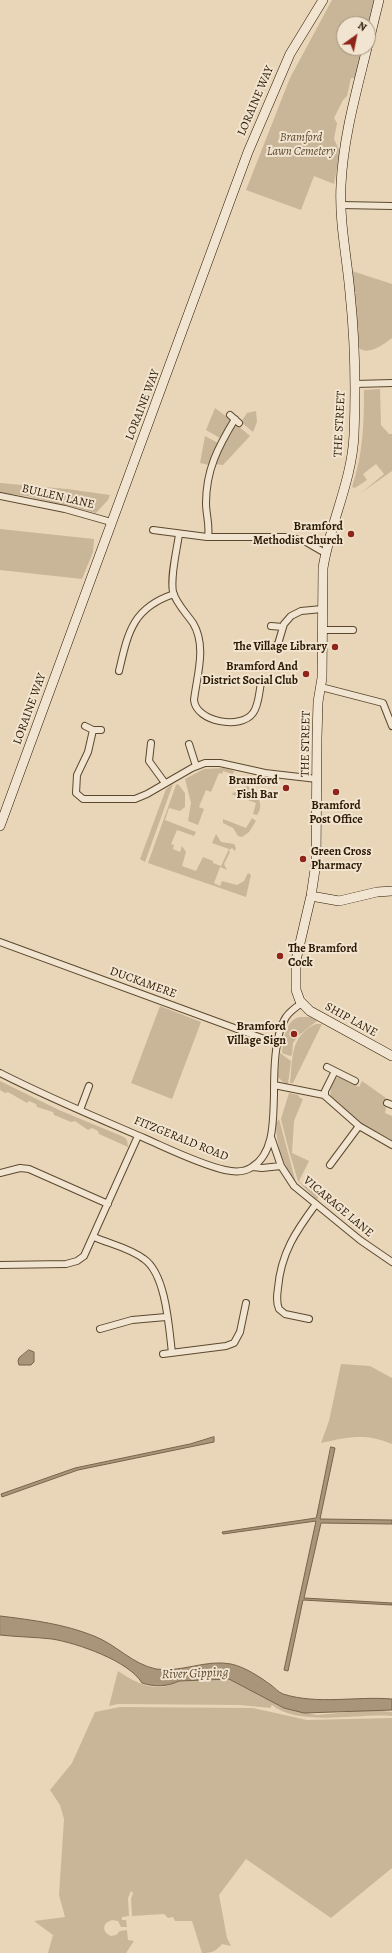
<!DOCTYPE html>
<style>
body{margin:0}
#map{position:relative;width:392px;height:1953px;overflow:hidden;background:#e9d5b7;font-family:Alegreya,serif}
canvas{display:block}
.north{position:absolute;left:336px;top:16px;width:40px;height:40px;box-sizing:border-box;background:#f1e4d0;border:1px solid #a2937e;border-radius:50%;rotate:33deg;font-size:11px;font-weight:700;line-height:16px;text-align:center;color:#2c1a02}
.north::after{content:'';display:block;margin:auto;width:14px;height:18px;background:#8f2418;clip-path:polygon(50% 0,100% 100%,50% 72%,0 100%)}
</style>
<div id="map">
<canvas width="392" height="1953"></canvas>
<div class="north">N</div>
</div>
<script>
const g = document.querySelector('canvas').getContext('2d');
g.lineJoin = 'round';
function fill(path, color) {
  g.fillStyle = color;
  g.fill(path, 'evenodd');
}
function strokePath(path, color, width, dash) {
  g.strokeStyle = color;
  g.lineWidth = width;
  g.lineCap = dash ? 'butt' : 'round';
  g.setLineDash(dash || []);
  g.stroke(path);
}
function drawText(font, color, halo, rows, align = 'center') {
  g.font = font + ' Alegreya,serif';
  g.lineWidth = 4;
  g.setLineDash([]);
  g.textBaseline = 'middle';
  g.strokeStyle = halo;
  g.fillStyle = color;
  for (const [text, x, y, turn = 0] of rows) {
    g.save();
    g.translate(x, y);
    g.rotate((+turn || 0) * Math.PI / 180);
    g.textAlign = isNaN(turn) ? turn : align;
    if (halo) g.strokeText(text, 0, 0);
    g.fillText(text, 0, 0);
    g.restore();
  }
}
fill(new Path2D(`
 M332,0H377L368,32V24H344V48H364L356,78H351L347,96L343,100L334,118L337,123L334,139L340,152L334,184L314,176L301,210L246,190L290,78Z
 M352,271L392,284V338C384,344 369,356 359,348Z
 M380,389L381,425L389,434H392V471L361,493L384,474L376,464L363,474L367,480L355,488L352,487C363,454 364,425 364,390Z
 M215,408L231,420L220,438L206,430Z
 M256,411L257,422L253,432L241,422L247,413Z
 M236,424L250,436L223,465L214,464Z
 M205,436L218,443L209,465L200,463Z
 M0,483L67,489L110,495L108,500L96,513L27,496L0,493Z
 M0,529L94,539L93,552L82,579L0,570Z
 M224,768L234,771L233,774L223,771L222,774L219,773L211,792L206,790L199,807L204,809L198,825L188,821L191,803L185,779L204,769Z
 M173,784L145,862L140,859L166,789Z
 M178,784L185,793V807L180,811L169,808L165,820L196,832L194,836L177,830L171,844L174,845L173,849L180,852L182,846L186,852L182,866L196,871L203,857L213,861V863L221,866L229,849L212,843L216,834L221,842L234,844L236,848L235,851L232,848L229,850L230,852L224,864L227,870L220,867L214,883L220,886L222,881L237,885L244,881L248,873L251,875L246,897L148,863L176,785Z
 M247,786C257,791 265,805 257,815L253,814L256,803L231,794Z
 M252,818L256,821L249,832L242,837L238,836L233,828L223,823V819L246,828Z
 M160,1006L201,1022L172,1099L131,1083Z
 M299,1017H310L317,1021L298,1036L293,1043L292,1055L290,1056L282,1053C284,1040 285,1021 299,1017Z
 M316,1024H322L293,1083H290C293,1057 290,1036 316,1024Z
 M280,1053L291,1061L288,1084L283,1082L278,1077Z
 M339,1077L359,1087L362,1081L386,1098L383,1105L386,1108L385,1113L392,1116V1142L362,1124L331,1096C329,1089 332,1083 336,1078Z
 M0,1081L59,1110L124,1137L127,1140L128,1147L99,1134L98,1131L92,1128L88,1130L75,1121L71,1122L54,1115L53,1112L37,1107L36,1104L29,1101L27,1103L8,1092L5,1093L0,1090Z
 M289,1093L298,1095L300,1098L303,1099L294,1121L292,1153L309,1161L299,1181L303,1185L320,1193L317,1200L298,1181L289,1151L281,1119Z
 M279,1119L295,1179V1182C283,1163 276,1146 276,1123Z
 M341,1364L370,1366L392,1378V1444C365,1433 349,1437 321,1443L329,1421Z
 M118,1671C138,1684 156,1694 179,1681L229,1679L284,1708L317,1715L371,1710L392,1712V1716C358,1713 299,1727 272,1705L270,1708L240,1705L118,1704L109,1706Z
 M120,1707L253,1708L307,1720L392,1718V1868L331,1918L246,1859L219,1895L227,1938L231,1946L222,1944C216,1951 213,1953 202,1953L192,1921H175L173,1917L168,1918L164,1914L132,1916L131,1899L133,1893L131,1891L128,1898L129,1916L122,1917V1920H126L127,1927H121L118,1921L112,1920L106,1923C102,1928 105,1934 111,1936L116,1935L120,1931L127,1930L128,1940L134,1941L126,1953H48L53,1935L34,1921L65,1917L59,1895L64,1819L60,1805L50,1790L72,1763L95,1712Z`), '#c9b598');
const water = new Path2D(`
 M29,1350L34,1352V1362L31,1365H19L18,1361L19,1358Z
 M214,1437V1442L78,1470L2,1497L1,1494L75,1468L190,1444Z
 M331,1447L335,1448L320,1519L392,1520V1524L321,1523L304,1598L392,1603V1605L303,1600L288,1671L284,1670L316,1521L223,1534L222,1532L316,1518Z
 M0,1616C33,1620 64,1624 94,1636C117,1645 132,1664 156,1669C181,1673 206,1659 231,1664C245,1667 260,1677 271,1685C275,1688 278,1692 283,1694C318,1705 356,1696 392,1699V1710L304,1713L284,1708L229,1679L179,1681C167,1687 154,1687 142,1683C129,1661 77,1643 52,1639C35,1637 17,1637 0,1635Z`);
fill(water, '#a99579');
strokePath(water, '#776449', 1);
const street = new Path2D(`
 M341,205L392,206
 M355,384L392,383
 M230,415L239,423
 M0,496L65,509L111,522
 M153,530L207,537H289L306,542L325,553
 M179,534C177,550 170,576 173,592C176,603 186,613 193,623C207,646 197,675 194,700C196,722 241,730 253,713C259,705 259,692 261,683
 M208,537C210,525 206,515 206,503C206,470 218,447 235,419
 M271,626L283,627
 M323,630H353
 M263,648H271L278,644L284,624L291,616L301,611L322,609
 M119,671C128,633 132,608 174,594
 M321,687L383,703L392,726
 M85,726L93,730H101
 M93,730L88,752L77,775L76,793L83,799H135L147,794L192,768L205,763H220L265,773L317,779
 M151,743L149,761L165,783
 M189,744L196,766
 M0,942L278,1044
 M327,1067L355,1081
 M335,1071L325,1091V1096L359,1126L392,1145
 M0,1073C47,1097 95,1117 144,1138C169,1149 199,1164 225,1170C234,1172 245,1172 252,1167C275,1153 273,1118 274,1095C274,1073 274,1036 286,1017C290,1011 296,1007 302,1003
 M274,1085L324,1095
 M387,1103L392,1105
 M80,1110L89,1086
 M271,1137L281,1166L294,1186L360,1240L392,1262
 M330,1165L359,1126
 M253,1167L262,1168L281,1166
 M0,1173L20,1168L29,1169L108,1204
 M94,1237C110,1244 130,1248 144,1259C166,1274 169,1328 172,1353
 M0,1265L66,1264L77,1261L84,1256L138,1136
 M309,1319L285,1314L279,1309C276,1302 277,1295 278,1288C281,1253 296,1231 316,1204
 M100,1329L132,1320L166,1317
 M163,1354L226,1346L234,1343L240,1332L246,1303`);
const secondary = new Path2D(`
 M368,45L379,0
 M367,48C356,93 343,139 341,185C339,222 347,257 350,293C355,340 356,388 354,435C352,481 330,523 323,568L322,678L318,702L317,738L316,863L311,896L296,960V990L300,1001L310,1011L392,1056
 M0,826L248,152L290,54L323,0
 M311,896L339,901L377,892L392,891`);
strokePath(street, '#5b492f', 8);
strokePath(secondary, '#2c1a02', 10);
strokePath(street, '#f1e4d0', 6);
strokePath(secondary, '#f1e4d0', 9);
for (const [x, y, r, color] of [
 [351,534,4,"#8f2418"],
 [335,647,4,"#8f2418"],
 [306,674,4,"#8f2418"],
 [286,788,4,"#8f2418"],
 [336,792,4,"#8f2418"],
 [303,859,4,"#8f2418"],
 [280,956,4,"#8f2418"],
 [294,1034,4,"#8f2418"]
]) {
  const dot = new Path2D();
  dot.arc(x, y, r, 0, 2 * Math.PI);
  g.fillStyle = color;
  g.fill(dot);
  strokePath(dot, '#f1e4d0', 1.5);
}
drawText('12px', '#2c1a02', '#f1e4d0', [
 ["LORAINE WAY",256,101,-67],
 ["LORAINE WAY",143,405,-69],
 ["THE STREET",340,424,-87],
 ["BULLEN LANE",58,497,13],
 ["LORAINE WAY",30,709,-70],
 ["THE STREET",306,744,-89],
 ["DUCKAMERE",143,983,20],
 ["SHIP LANE",351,1020,29],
 ["FITZGERALD ROAD",181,1139,22],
 ["VICARAGE LANE",338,1207,40]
]);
drawText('italic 12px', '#5b482f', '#f1e4d0', [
 ["Bramford",301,138],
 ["Lawn Cemetery",301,152]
]);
drawText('bold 12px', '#2c1a02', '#f1e4d0', [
 ["Bramford",343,527],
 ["Methodist Church",343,541],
 ["The Village Library",327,647],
 ["Bramford And",298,667],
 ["District Social Club",298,681],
 ["Bramford",278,781],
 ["Fish Bar",278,795],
 ["Bramford",336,806,"center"],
 ["Post Office",336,820,"center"],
 ["Green Cross",311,852,"left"],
 ["Pharmacy",311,866,"left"],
 ["The Bramford",288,949,"left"],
 ["Cock",288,963,"left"],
 ["Bramford",286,1027],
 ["Village Sign",286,1041]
], 'right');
drawText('italic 13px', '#5e4b32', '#f1e4d0', [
 ["River Gipping",195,1674,-2]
]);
</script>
